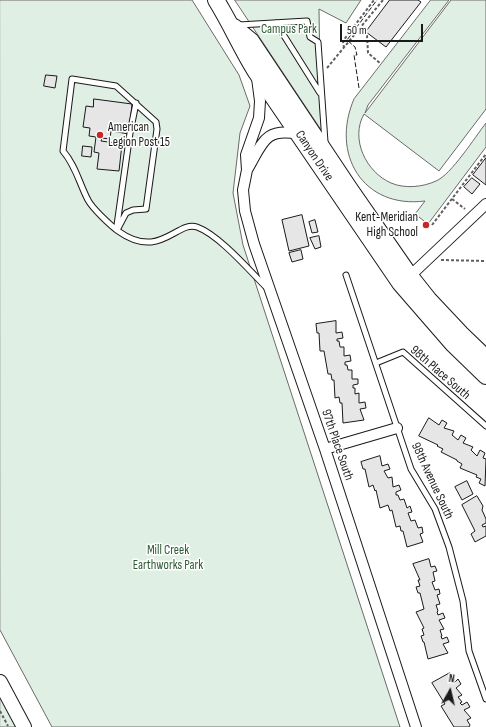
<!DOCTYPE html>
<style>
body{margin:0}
#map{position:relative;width:486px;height:727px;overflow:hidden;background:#fff;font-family:"Sofia Sans Condensed",sans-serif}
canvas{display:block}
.north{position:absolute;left:430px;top:671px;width:40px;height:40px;-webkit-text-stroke:3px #fff;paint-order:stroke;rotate:8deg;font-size:11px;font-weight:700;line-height:16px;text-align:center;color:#1a1a1a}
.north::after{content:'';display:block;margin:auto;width:14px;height:18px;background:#1a1a1a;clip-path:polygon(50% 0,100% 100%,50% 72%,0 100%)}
.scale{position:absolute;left:340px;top:24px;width:83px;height:18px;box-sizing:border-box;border:2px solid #1a1a1a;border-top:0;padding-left:5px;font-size:12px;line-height:14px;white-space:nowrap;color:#1a1a1a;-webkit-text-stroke:3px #fff;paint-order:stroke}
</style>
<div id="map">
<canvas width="486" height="727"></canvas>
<div class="north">N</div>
<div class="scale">50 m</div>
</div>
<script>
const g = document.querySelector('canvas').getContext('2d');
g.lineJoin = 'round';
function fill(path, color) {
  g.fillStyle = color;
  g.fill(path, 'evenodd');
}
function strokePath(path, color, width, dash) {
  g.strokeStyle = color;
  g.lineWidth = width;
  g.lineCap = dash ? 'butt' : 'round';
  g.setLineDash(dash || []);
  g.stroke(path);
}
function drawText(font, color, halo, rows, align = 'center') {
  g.font = font + ' "Sofia Sans Condensed",sans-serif';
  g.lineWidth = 3;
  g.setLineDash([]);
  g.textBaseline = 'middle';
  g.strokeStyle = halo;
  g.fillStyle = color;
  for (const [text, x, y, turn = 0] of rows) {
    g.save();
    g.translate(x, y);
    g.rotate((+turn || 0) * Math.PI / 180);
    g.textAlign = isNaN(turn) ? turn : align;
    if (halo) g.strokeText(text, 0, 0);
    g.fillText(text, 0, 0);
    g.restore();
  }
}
const green = new Path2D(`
 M0,0H192L239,75L250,106L240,133L233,193L243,245L400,727H52L0,630Z
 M235,0H361L346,23L319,9L320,76L324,134Z
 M431,0H449L368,105L365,113L451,0H486V109L439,171L364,114C350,139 366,172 391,183C405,189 423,187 436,181C451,175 475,137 486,123V147L428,224L415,214L425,201C363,209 330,154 354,99Z
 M0,693L18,727H0Z`);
fill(green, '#e0efe3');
strokePath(green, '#6a6a6a', 1);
const building = new Path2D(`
 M390,0H418L421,2L386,47L366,32Z
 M46,75L57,76L55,88L44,86Z
 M94,99L132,104L129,134L111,131L110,139L102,138L101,141L122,144L119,171L97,169L99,153L94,152L96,137L89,136L90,128L83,127L86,106L93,107Z
 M83,146L92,147L91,157L82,156Z
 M486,158V185L473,175Z
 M472,178L480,184L472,194L464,187Z
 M302,215L309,246L289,251L282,220Z
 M315,220L318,232L312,233L309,222Z
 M319,236L321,247L315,249L310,238Z
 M301,250L303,259L292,262L289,253Z
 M336,321V333L342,332L343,338L337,339V341H339L340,347H344V356L350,355L351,361L345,362V365H347L348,370H352V379H358V384L353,385V388H355V394L359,393V403L365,402L366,408L360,409L364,420L343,423L342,403H340L339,397L335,398L334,380H332L331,374H328L324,351H320L319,333H317L316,324Z
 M429,418L439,425L442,420L447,423L444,428L454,431L452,435L458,440L461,435L466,438L463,443L473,447L471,450L477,456L480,450L485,453L483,458L486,459L485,486L479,483L481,479L476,477L477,475L460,468L462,464L457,461V460L441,452L443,449L437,446L438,445L419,436Z
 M380,456L382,466L388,464L390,469L384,471L388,478L392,477L393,487L399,485L401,490L396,492V495H398L400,500L404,499L407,508L410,506L412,512L408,513L411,521L415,520L418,528L422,527L423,533L420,534L423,542L407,547L403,531H401L400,526L396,527L392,510L390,511L388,505L380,508L376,490L375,491L373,485L369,487L365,469H363L361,462Z
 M467,481L473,494L462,500L455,487Z
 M477,496L483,506L482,510L486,519V523L482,525L483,527L486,526V536L475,542L471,534L475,531L462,505Z
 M429,559L431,567L435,566L437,571L433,572L435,581L432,582L435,590L439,589L440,594L437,595L440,604L436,605L438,611L437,612L438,615L443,613L445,618L439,620L444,629L440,630L442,636H441L442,639L447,637L449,642L443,644L448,653L428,659L424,642H423L421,636L424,635L422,629L424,628L416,612L424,609L420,593H418L416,587L420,586L418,580H420L413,564Z
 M450,673L454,683L458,679L461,684L456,688L462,695L458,697L462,702L460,703L462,705L467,702L470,707L464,710L471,718L467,720L470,725L469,727H454L441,706L445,704L432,683Z`);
fill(building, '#e6e6e6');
strokePath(building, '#1a1a1a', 1);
const lane = new Path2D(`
 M276,23L320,93
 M239,25L307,21L310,37L318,42L325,142
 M117,225L130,133L136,103
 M117,230L126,213L133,210L146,209L157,129L156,122L116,86L72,79L63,151C76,166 79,183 88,200C92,208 110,225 118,231C160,261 177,220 197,227C219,235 249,270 266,287
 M346,275L411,469L435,509L449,547L463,601L469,651L486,699
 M376,363L403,352L486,426`);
const street = new Path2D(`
 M257,78L260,101L259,118L246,155L247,170L243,190L245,211L254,244L325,449L416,727
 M247,170C263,143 264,127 299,134
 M410,276L486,204
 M325,449L397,428`);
const secondary = new Path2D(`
 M0,682L24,727`);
const primary = new Path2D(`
 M216,0C231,24 241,48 256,72L400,283L453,344L486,376
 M234,27L251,41L349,188L410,276L429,300L461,334L486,358`);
strokePath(lane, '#1a1a1a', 7);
strokePath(street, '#1a1a1a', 12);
strokePath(secondary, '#1a1a1a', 16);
strokePath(primary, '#1a1a1a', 18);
strokePath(new Path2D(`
 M360,28L367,35L368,53L381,64
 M344,48L343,41L374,0
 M327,68L383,0
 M452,199L465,209
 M432,225L486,154
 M441,260L486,261
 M0,711L8,726`), '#5f5f5f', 2, [3, 2]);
strokePath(lane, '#fff', 5);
strokePath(street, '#fff', 10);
strokePath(secondary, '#fff', 14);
strokePath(primary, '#fff', 16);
strokePath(new Path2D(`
 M359,88L354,55H357L355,47L347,40L377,0`), '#1a1a1a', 1, [5, 2]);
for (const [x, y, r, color] of [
 [100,135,4,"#c62828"],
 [426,225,4,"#c62828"]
]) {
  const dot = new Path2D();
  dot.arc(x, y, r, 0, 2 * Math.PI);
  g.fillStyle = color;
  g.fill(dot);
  strokePath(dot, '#fff', 1.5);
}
drawText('13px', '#2b5a34', '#fff', [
 ["Campus Park",289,30],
 ["Mill Creek",168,551],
 ["Earthworks Park",168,566]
]);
drawText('13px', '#1a1a1a', '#fff', [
 ["American",108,128],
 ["Legion Post 15",108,143],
 ["Kent-Meridian",418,218,"right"],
 ["High School",418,233,"right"]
], 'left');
drawText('13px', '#1a1a1a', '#fff', [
 ["Canyon Drive",314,156,56],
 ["98th Place South",440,373,41],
 ["97th Place South",337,445,71],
 ["98th Avenue South",432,481,65]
]);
</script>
